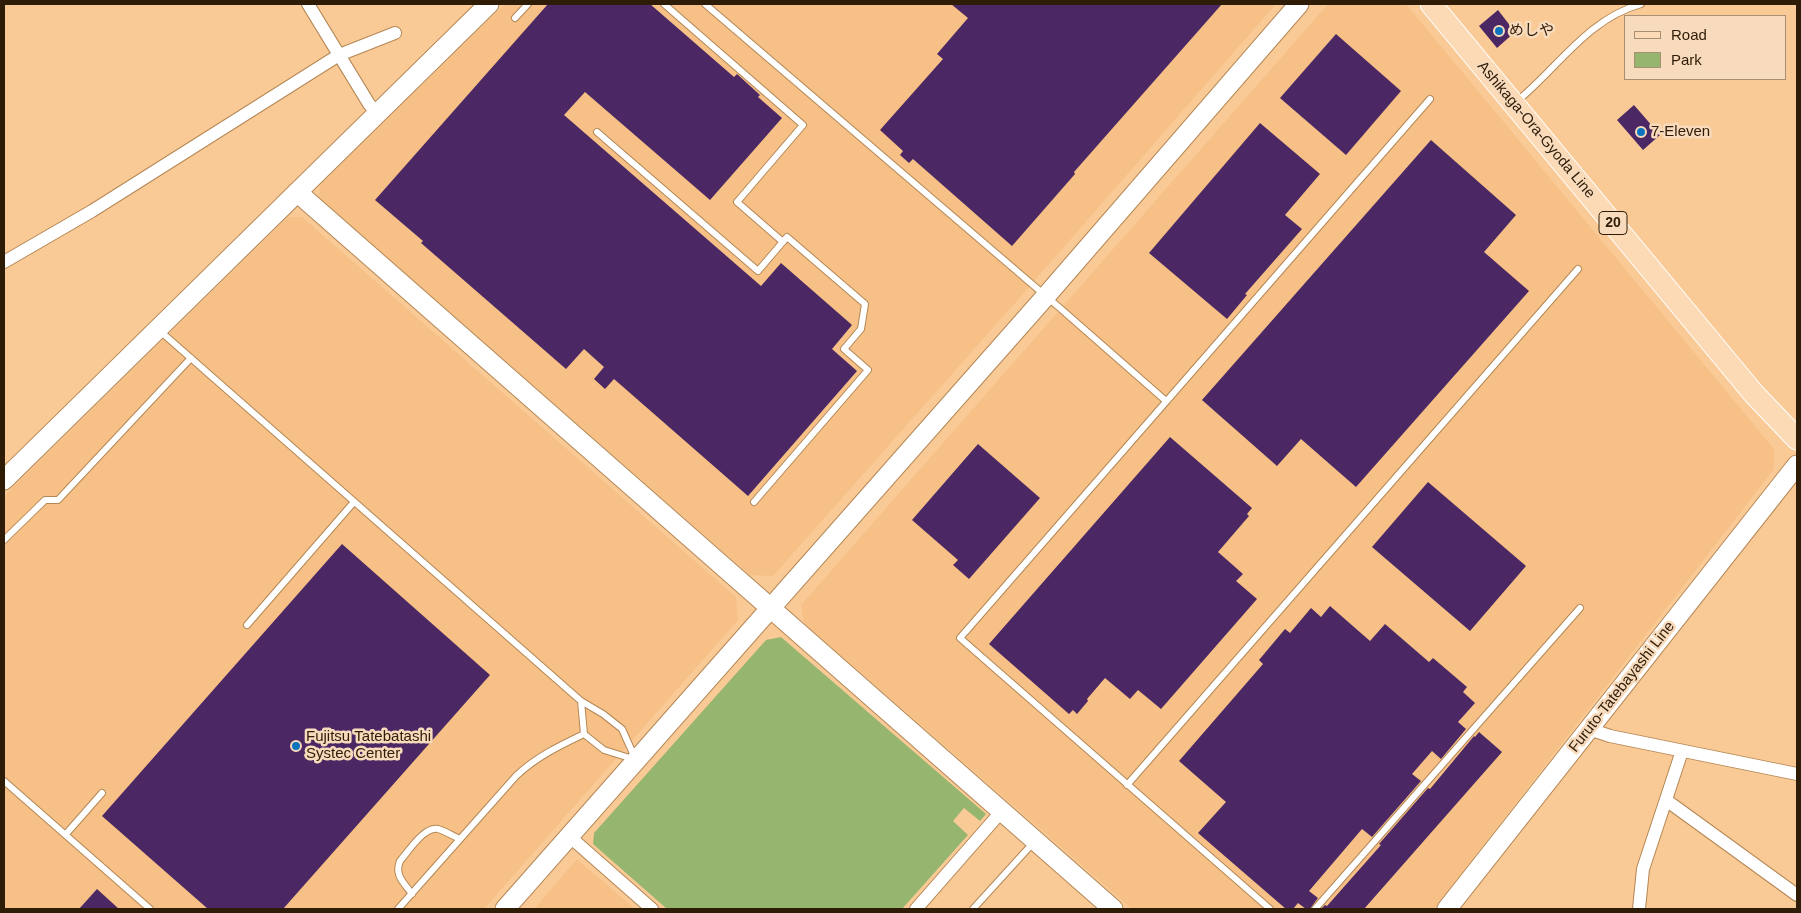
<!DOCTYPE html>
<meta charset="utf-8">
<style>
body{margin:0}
#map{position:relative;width:1801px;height:913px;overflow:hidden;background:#faca96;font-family:Arial,sans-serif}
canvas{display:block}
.frame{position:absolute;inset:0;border:5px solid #2e1c07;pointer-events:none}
.legend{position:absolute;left:1624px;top:15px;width:162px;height:65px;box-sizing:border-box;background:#f8dbbc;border:1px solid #a78f74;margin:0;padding:6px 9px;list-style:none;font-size:15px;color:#2e1c07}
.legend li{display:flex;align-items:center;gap:10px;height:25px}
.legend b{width:25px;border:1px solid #a78f74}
</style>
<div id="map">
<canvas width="1801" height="913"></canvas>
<div class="frame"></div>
<ul class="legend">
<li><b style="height:6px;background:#fbdab5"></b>Road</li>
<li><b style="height:14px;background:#96b66f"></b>Park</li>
</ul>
</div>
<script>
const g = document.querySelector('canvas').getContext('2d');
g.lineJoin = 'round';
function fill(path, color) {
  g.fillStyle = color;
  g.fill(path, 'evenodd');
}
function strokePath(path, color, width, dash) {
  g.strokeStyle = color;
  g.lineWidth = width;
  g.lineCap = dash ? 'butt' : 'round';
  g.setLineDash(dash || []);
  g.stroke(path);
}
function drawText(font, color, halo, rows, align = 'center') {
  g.font = font + ' Arial,"Noto Sans JP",sans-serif';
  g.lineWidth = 5;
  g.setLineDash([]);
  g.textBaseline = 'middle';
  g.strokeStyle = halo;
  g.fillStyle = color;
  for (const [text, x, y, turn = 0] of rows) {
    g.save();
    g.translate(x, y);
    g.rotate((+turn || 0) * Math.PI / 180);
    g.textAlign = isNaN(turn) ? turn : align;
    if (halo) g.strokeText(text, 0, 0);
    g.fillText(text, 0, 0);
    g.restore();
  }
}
fill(new Path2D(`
 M505,4H1276L1015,303L773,576L750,575L319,198L320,185Z
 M1328,4H1406L1774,449V469L1434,909H1132L804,623L801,605Z
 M288,217H302L736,597L738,620L484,909H4V496Z
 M577,859L635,909H534Z`), '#f6c086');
fill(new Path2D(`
 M781,637L986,814L980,821L964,808L953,821L968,835L902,909H667L593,844L594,833L766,640Z`), '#96b66f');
fill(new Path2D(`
 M548,4H650L734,77L737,74L760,95L758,97L782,118L710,200L585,92L564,115L761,286L781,263L852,325L832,349L857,371L748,496L614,379L605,389L594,379L604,367L584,349L566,369L421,243L423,241L375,200Z
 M951,4H1222L1074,172L1075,174L1012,246L913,159L909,163L900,155L903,151L880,130L943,59L937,54L968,18Z
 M1498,10L1515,32L1497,48L1479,26Z
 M1336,34L1401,91L1346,155L1280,98Z
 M1634,105L1660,135L1643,150L1617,120Z
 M1260,123L1320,174L1285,215L1302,229L1245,294L1247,295L1227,319L1149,253Z
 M1431,140L1516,215L1484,252L1529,291L1356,487L1301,439L1277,466L1202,400Z
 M1170,437L1252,508L1247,514L1249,516L1218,552L1243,574L1236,581L1257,599L1161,709L1138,690L1130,699L1105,678L1087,699L1088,701L1077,714L1073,710L1069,714L989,644Z
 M978,444L1040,498L969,579L953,565L958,560L912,520Z
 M1428,482L1526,566L1470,631L1372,547Z
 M342,544L490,675L283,909H208L102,816Z
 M1330,606L1370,641L1385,624L1429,662L1433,658L1467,687L1463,692L1475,703L1458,722L1466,729L1441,759L1432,751L1412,774L1421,781L1372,837L1362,829L1309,891L1318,898L1310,909H1306L1298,903L1293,909H1286L1198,833L1226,802L1179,761L1263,664L1259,660L1285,629L1290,633L1311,608L1321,617Z
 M1479,732L1502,752L1364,909H1321L1325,905L1327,906L1381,845L1379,844L1428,788L1430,789L1474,736L1475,737Z
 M97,889L119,909H79Z`), '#4b2864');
const lane = new Path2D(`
 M664,4L803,125L737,202L783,242
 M705,4L1061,309L1166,401
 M515,18L528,4
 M1516,102C1557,69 1587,19 1641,4
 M597,132L758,271L787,237L865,304L861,329L844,349L868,370L754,502
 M160,331L581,701L603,714L622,729L635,758
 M4,540L45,500H58L191,358
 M247,625L354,502
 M581,701L584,734L604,750L633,759
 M4,781L150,909
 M1127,785L1578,269
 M66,834L102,793
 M412,894C404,883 394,875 400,861C408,852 424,826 438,829C445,831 453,836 460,839
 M398,909L516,776C536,757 559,746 584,734
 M973,909L1034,842
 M1270,909L960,638L1430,99
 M1315,909L1580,608`);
const street = new Path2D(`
 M308,4L369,104L377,113
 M4,262L92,211L339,55L395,33
 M1589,729L1610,736L1797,774
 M1666,800L1797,895
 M569,836L652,909
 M916,909L1001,812
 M1639,909L1643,869L1682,751`);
const secondary = new Path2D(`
 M297,192L1113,909
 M4,480L489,4
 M505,909L1046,296L1299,4
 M1447,909L1797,465`);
const primary = new Path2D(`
 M1431,4L1754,394L1797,439`);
strokePath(lane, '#b48755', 8);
strokePath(street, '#b48755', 14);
strokePath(secondary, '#b48755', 21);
strokePath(primary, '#fff', 23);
strokePath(lane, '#fff', 6);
strokePath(street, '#fff', 12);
strokePath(secondary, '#fff', 19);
strokePath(primary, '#fbdab5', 21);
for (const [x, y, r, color] of [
 [1499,31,5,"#0c74bf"],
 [1641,132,5,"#0c74bf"],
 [296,746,5,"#0c74bf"]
]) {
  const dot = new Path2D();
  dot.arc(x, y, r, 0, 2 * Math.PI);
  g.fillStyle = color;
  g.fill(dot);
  strokePath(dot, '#f8dbbc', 2);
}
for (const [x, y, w] of [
 [1613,223,28]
]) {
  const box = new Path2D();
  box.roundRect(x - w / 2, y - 11.5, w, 23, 4);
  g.fillStyle = '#f8dbbc';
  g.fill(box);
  strokePath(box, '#2e1c07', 1);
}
drawText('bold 14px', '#2e1c07', null, [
 ["20",1613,223]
]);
drawText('15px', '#2e1c07', '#f8dbbc', [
 ["めしや",1509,31],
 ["7-Eleven",1651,132],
 ["Fujitsu Tatebatashi",306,737],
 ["Systec Center",306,754]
], 'left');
drawText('15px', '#2e1c07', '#f8dbbc', [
 ["Ashikaga-Ora-Gyoda Line",1536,130,50],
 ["Furuto-Tatebayashi Line",1622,687,-52]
]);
</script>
